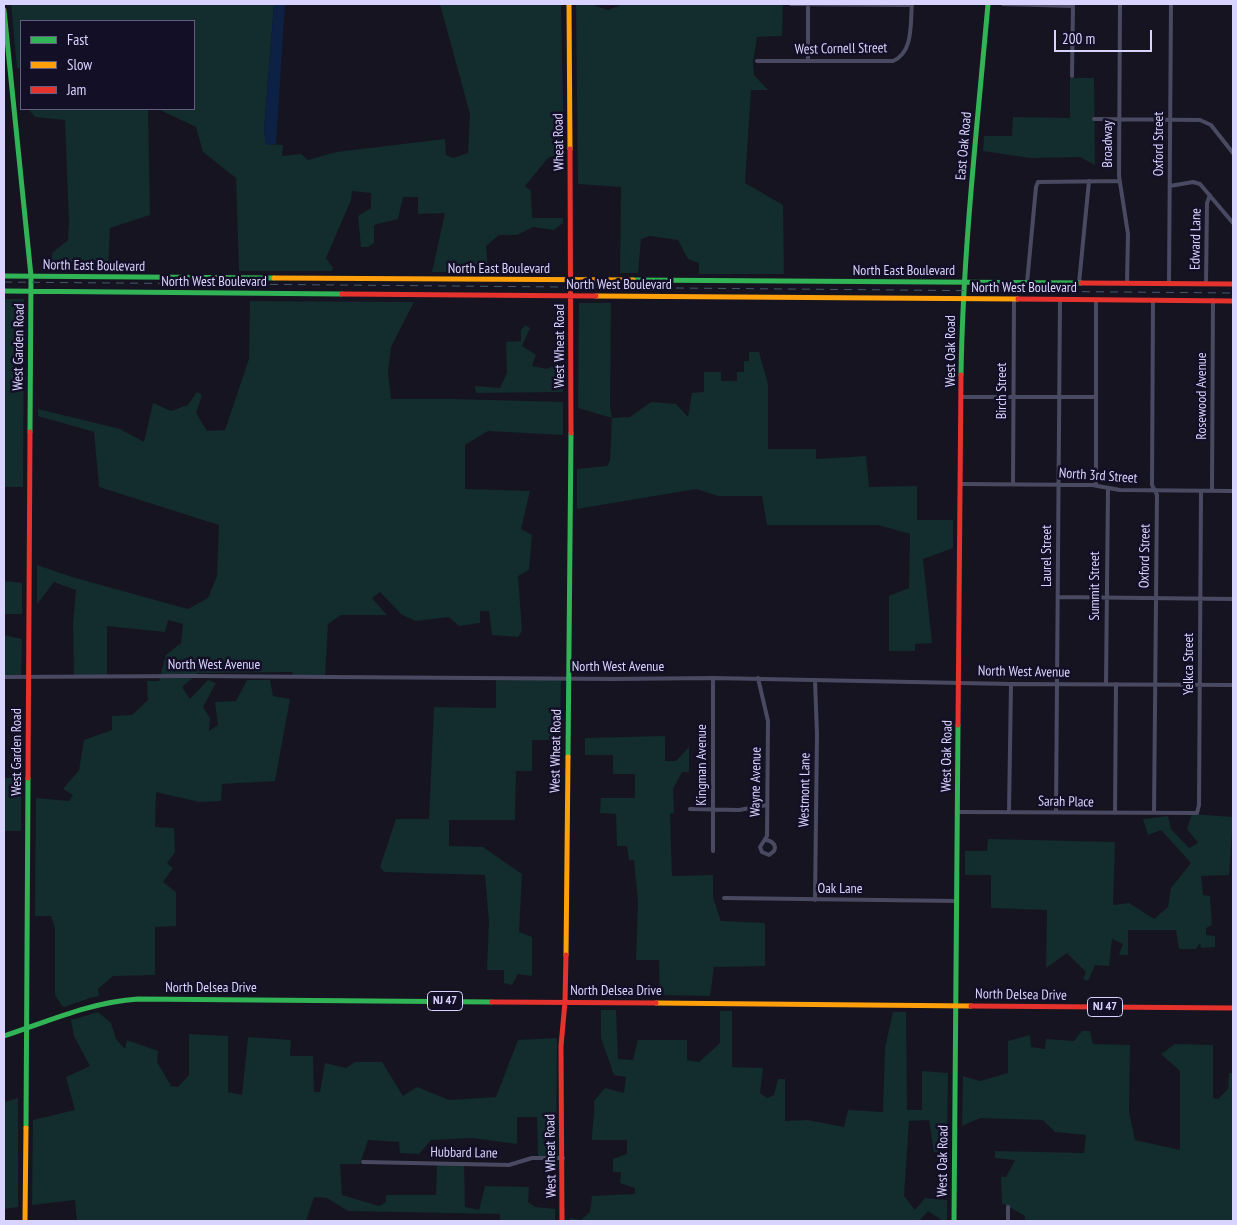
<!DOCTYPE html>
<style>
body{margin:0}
#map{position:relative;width:1237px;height:1225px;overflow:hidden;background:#161421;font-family:"PT Sans Narrow",sans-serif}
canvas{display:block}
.frame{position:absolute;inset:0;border:5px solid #d9d4ff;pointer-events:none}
.legend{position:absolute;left:20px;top:20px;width:175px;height:90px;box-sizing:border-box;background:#130f26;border:1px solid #625e7d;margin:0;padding:6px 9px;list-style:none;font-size:15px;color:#d9d4ff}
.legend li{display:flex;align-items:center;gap:10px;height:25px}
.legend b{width:25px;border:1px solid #625e7d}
.scale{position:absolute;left:1054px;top:30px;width:98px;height:22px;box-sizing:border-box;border:2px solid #d9d4ff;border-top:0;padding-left:6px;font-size:15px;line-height:18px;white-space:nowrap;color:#d9d4ff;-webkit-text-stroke:4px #130f26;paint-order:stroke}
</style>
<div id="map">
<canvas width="1237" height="1225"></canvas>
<div class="frame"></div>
<ul class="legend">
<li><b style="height:6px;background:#30b455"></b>Fast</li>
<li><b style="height:6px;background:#ff9f0a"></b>Slow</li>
<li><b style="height:6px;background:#e5322d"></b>Jam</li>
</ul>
<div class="scale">200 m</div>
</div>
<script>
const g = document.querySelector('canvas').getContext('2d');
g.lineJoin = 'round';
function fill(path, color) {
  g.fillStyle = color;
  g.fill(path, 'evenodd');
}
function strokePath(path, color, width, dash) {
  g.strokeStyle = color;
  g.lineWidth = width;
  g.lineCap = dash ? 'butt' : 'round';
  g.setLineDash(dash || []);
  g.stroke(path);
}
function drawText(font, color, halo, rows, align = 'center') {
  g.font = font + ' "PT Sans Narrow",sans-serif';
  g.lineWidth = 5;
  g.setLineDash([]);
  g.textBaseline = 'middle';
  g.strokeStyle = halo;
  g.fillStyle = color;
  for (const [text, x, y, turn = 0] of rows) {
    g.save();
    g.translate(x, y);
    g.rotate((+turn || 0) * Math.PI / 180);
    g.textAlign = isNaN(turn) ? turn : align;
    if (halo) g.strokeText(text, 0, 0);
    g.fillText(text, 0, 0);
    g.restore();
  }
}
fill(new Path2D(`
 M11,4H274L264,130L266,144L283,145L282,156L301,154L308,160L336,152L445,139L446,155L453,158L468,153L470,114L440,4H561L564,152L548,158L525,186L531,191L532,218H563V223L554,230L533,227L517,235H499L486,246L488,272H432L445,213L418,214V197H403L398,219L374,225V243L368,247H361L358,216L371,208V193L352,191L351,200L326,258L333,268L332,271H239L236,178L203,152L196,127L158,109H194V21H21V68H17Z
 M576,4H590L608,10L623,4H808L783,5L782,36L757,37L753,62L754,75L768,90H751L745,183L783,205L784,274H699V263L688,259L678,240L650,236L641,239L638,273H620L621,187L578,184Z
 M1070,78H1094L1095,165L1080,157L1030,158L983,151L984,136H1012L1013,117L1070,118Z
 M28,109H148L150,215L110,228L108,270L52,269V253L68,240L69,223L65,120L35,117Z
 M4,299H24L23,487H4Z
 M250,301L414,302L391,347L388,372L391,399H453L563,402V435L488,431L465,445V489L530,491L521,529L532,535L529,570L518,576L522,631L518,637L492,635L489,611H480V623L459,626L449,617L416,621L402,615L380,592L372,598L387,615H341L328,624L325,677L294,676L292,672L198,673L182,687L190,699L208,680L216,683L203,707L210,718L209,731L218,725L215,702L236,701L247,680H270L273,696L290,699L275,781L222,784L221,801L199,802L156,792L155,827L174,828L175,852L167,863L173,868L163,882L176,892V926L155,927V975L113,976L98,989L99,996L90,998L64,1007L62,1006L55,995V928L51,916H35L36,798L69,801L73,795L63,789L79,770L84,740L112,730V716L132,715L148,700L147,681H159L166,655L181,643L183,624L168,620L165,632L107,626V676H74L73,624L76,590L54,582L37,604V565L72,577L188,609L208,598L217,576L219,525L99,487L94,432L38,416V409L120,429L144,442L153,403L171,411L188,405L197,392L202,395L196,413L207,431L225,430L249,359Z
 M579,303H611L610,405L612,418L630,417L651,402L676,404L688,417L692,393L704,392V372H721V381H737V372H744V361H749V352H759L768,384V449H816V459L866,456L869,487L917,486V520H953V548L923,559L932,643L915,644V651H889V596L909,588L910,534L878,525H767L762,496H718L696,489L577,509V469L607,466L610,461L612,418L578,408Z
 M525,325L530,328L522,346L536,355L532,366L547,369L564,360L563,392L476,393L475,386L500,388L507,373L506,342L521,341V330Z
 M4,581L22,583V614H4Z
 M4,635L22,639L21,676H4Z
 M496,678H561L560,740H532V771H516L515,820H449V846L483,847L522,874L519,932L532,937V976L518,974L512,985L504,983V970H487L489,922L485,875L384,872L380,867L396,819H429L434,707L496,708Z
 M665,736V761H676L689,747V772H682L673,789L674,813L670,814L672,876L713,875V898L721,921L765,923V966L714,967L710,996L660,995L659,960H636L638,902L634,860H629L627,846H617L616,814L600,813L601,798H635V774H613V755H585V738Z
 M4,778H21V831H4Z
 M1192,814L1233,817L1229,875L1201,876L1203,895L1210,896L1212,925L1206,928V935L1215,936V947L1201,948L1200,943L1196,949H1179L1176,930H1128V955H1119L1123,944L1112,939L1109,966L1095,965L1088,981L1083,979L1086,972L1067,953L1046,968L1047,910L991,908V875H965V851H987L988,839L1115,842L1113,905L1129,903L1154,919L1168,907L1171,888L1191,863L1161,830L1148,835L1143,819L1168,816L1171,829L1189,848L1198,843L1187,829Z
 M601,1010H616L618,1059L633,1060L638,1040H687V1060L699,1062L720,1043V1011H732V1067L763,1068L760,1093L767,1098L774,1095L778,1079H785V1121L808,1120L844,1127L848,1110L883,1112L885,1048L893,1012H906L907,1110H922V1071L948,1073L947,1152H934L929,1120L909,1121L904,1196L915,1210L925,1198L947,1200V1221H943L928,1211L919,1221H570V1218L581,1220L590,1212L592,1196L635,1194V1188L620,1183L621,1172H613V1159L627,1154V1140H592C592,1126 595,1114 594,1101L605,1088L624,1093L626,1077L614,1075L601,1038Z
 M98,1012L111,1023L116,1039L125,1049L127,1040L158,1051L157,1062L171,1086L178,1087L189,1075V1034L228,1036V1092L242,1095L248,1037L291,1040L290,1056H313L314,1092H320L325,1063L346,1068L355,1062H382L403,1096L417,1087L449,1100L496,1097L518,1040L557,1038L556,1157H538L537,1117H517V1144L472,1138L431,1140L419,1154L400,1153L399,1142L368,1140L360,1164H340L342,1195L379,1206L386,1202V1195H436L437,1164H464L465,1207L479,1210L485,1186L529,1187L528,1202L535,1207L555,1209V1221H500V1214L348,1211L327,1198L314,1197L306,1221H77L75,1200L32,1205L33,1120L75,1110L66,1077L90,1066L74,1036L71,1020Z
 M1082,1031H1090L1093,1044L1130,1045L1129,1112L1135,1140L1180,1150V1071L1161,1054L1175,1044L1213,1045V1098L1218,1099L1228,1089L1229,1073H1233V1221H1025V1216L1002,1203L1001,1177H1006L1015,1160L995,1158V1151L1084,1153L1086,1135L1055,1132L1043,1120L980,1118L962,1126L963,1076L980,1081L1008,1073V1041L1030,1035L1031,1047L1045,1049L1046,1039L1074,1041Z
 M18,1098V1207L4,1209V1102Z`), '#132c2d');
fill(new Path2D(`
 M274,4H285L276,144L266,145L264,130Z`), '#0d2144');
strokePath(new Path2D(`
 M791,4L912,5
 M1003,4L1073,6
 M1120,4L1119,176L1128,234L1127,283
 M757,61H893C914,52 910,23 912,4
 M808,61V4
 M1072,76L1073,4
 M1094,119L1200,120L1211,125L1233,153
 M1170,186L1193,182L1200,184L1233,223
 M1027,283L1036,187L1038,182L1120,181
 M1079,283L1089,181
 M1169,283L1171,4
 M1206,284L1207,203L1210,195
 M1096,300V485
 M1153,300L1152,485L1157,495L1154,813
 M962,397H1096
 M961,484L1092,485L1120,490L1233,491
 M1013,484L1014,299
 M1212,491L1213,300
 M1058,597L1233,599
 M4,677L191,676L614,679L713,678L1011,684L1233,685
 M713,678V851
 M758,678L768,721L767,836L760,847L762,852L769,855L774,851C777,845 772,841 766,840
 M1106,684L1108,488
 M690,809L739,810L767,805
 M958,812L1197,813L1199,805L1201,491
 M1009,812L1011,684
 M1056,812L1060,299
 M1115,813L1116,684
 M724,898L957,901
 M815,900L817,735L815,680
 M363,1162L509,1165L532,1158H563
 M1008,1207V1221`), '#4a4962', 4);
strokePath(new Path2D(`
 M4,10L31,276L30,432
 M4,276L274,278
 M633,280L1081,283
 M4,291L342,294
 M961,375C963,251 977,128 988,4
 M568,757L571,433
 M4,1036C49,1021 91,1002 138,999L492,1002
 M26,1128L28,778
 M954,1221L958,725`), '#30b455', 5);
strokePath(new Path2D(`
 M569,4L570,149
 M274,278L633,280
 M596,296L1018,299
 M566,955L568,757
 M656,1003L971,1006
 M25,1221L26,1128`), '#ff9f0a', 5);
strokePath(new Path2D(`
 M570,149L571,433
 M1081,283L1233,284
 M342,294L596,296
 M1018,299L1233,301
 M958,725L961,375
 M28,778L30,432
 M492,1002L656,1003
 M971,1006L1233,1008
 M562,1221L561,1046L565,1002L566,955`), '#e5322d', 5);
strokePath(new Path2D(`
 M4,282L1233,293`), '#43596b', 1, [8, 6]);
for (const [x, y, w] of [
 [445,1001,35],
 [1105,1007,35]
]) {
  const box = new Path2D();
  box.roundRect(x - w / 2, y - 9.5, w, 19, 4);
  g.fillStyle = '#130f26';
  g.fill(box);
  strokePath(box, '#d9d4ff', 1);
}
drawText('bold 12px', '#d9d4ff', null, [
 ["NJ 47",445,1001],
 ["NJ 47",1105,1007]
]);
drawText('14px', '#d9d4ff', '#130f26', [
 ["West Cornell Street",841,49,-1],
 ["Wheat Road",559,142,-91],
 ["Broadway",1108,144,-90],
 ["Oxford Street",1159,144,-90],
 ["East Oak Road",964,146,-85],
 ["Edward Lane",1196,239,-89],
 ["North East Boulevard",94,266,1],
 ["North East Boulevard",499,269],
 ["North East Boulevard",904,271],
 ["North West Boulevard",214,282],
 ["North West Boulevard",619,285],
 ["North West Boulevard",1024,288],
 ["West Wheat Road",560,346,-90],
 ["West Garden Road",19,347,-89],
 ["West Oak Road",951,351,-90],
 ["Birch Street",1002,391,-90],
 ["Rosewood Avenue",1202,396,-90],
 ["North 3rd Street",1098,476,4],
 ["Laurel Street",1047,556,-90],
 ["Oxford Street",1145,556,-89],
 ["Summit Street",1095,586,-90],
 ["Yelkca Street",1189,664,-90],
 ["North West Avenue",214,665],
 ["North West Avenue",618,667],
 ["North West Avenue",1024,672,1],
 ["West Wheat Road",556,751,-89],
 ["West Garden Road",17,752,-90],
 ["West Oak Road",947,756,-89],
 ["Kingman Avenue",702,765,-90],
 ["Wayne Avenue",756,782,-89],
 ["Westmont Lane",805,790,-89],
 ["Sarah Place",1066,802,1],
 ["Oak Lane",840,889],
 ["North Delsea Drive",211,988],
 ["North Delsea Drive",616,991],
 ["North Delsea Drive",1021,995,1],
 ["Hubbard Lane",464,1153,1],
 ["West Wheat Road",551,1156,-91],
 ["West Oak Road",943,1161,-89]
]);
</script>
